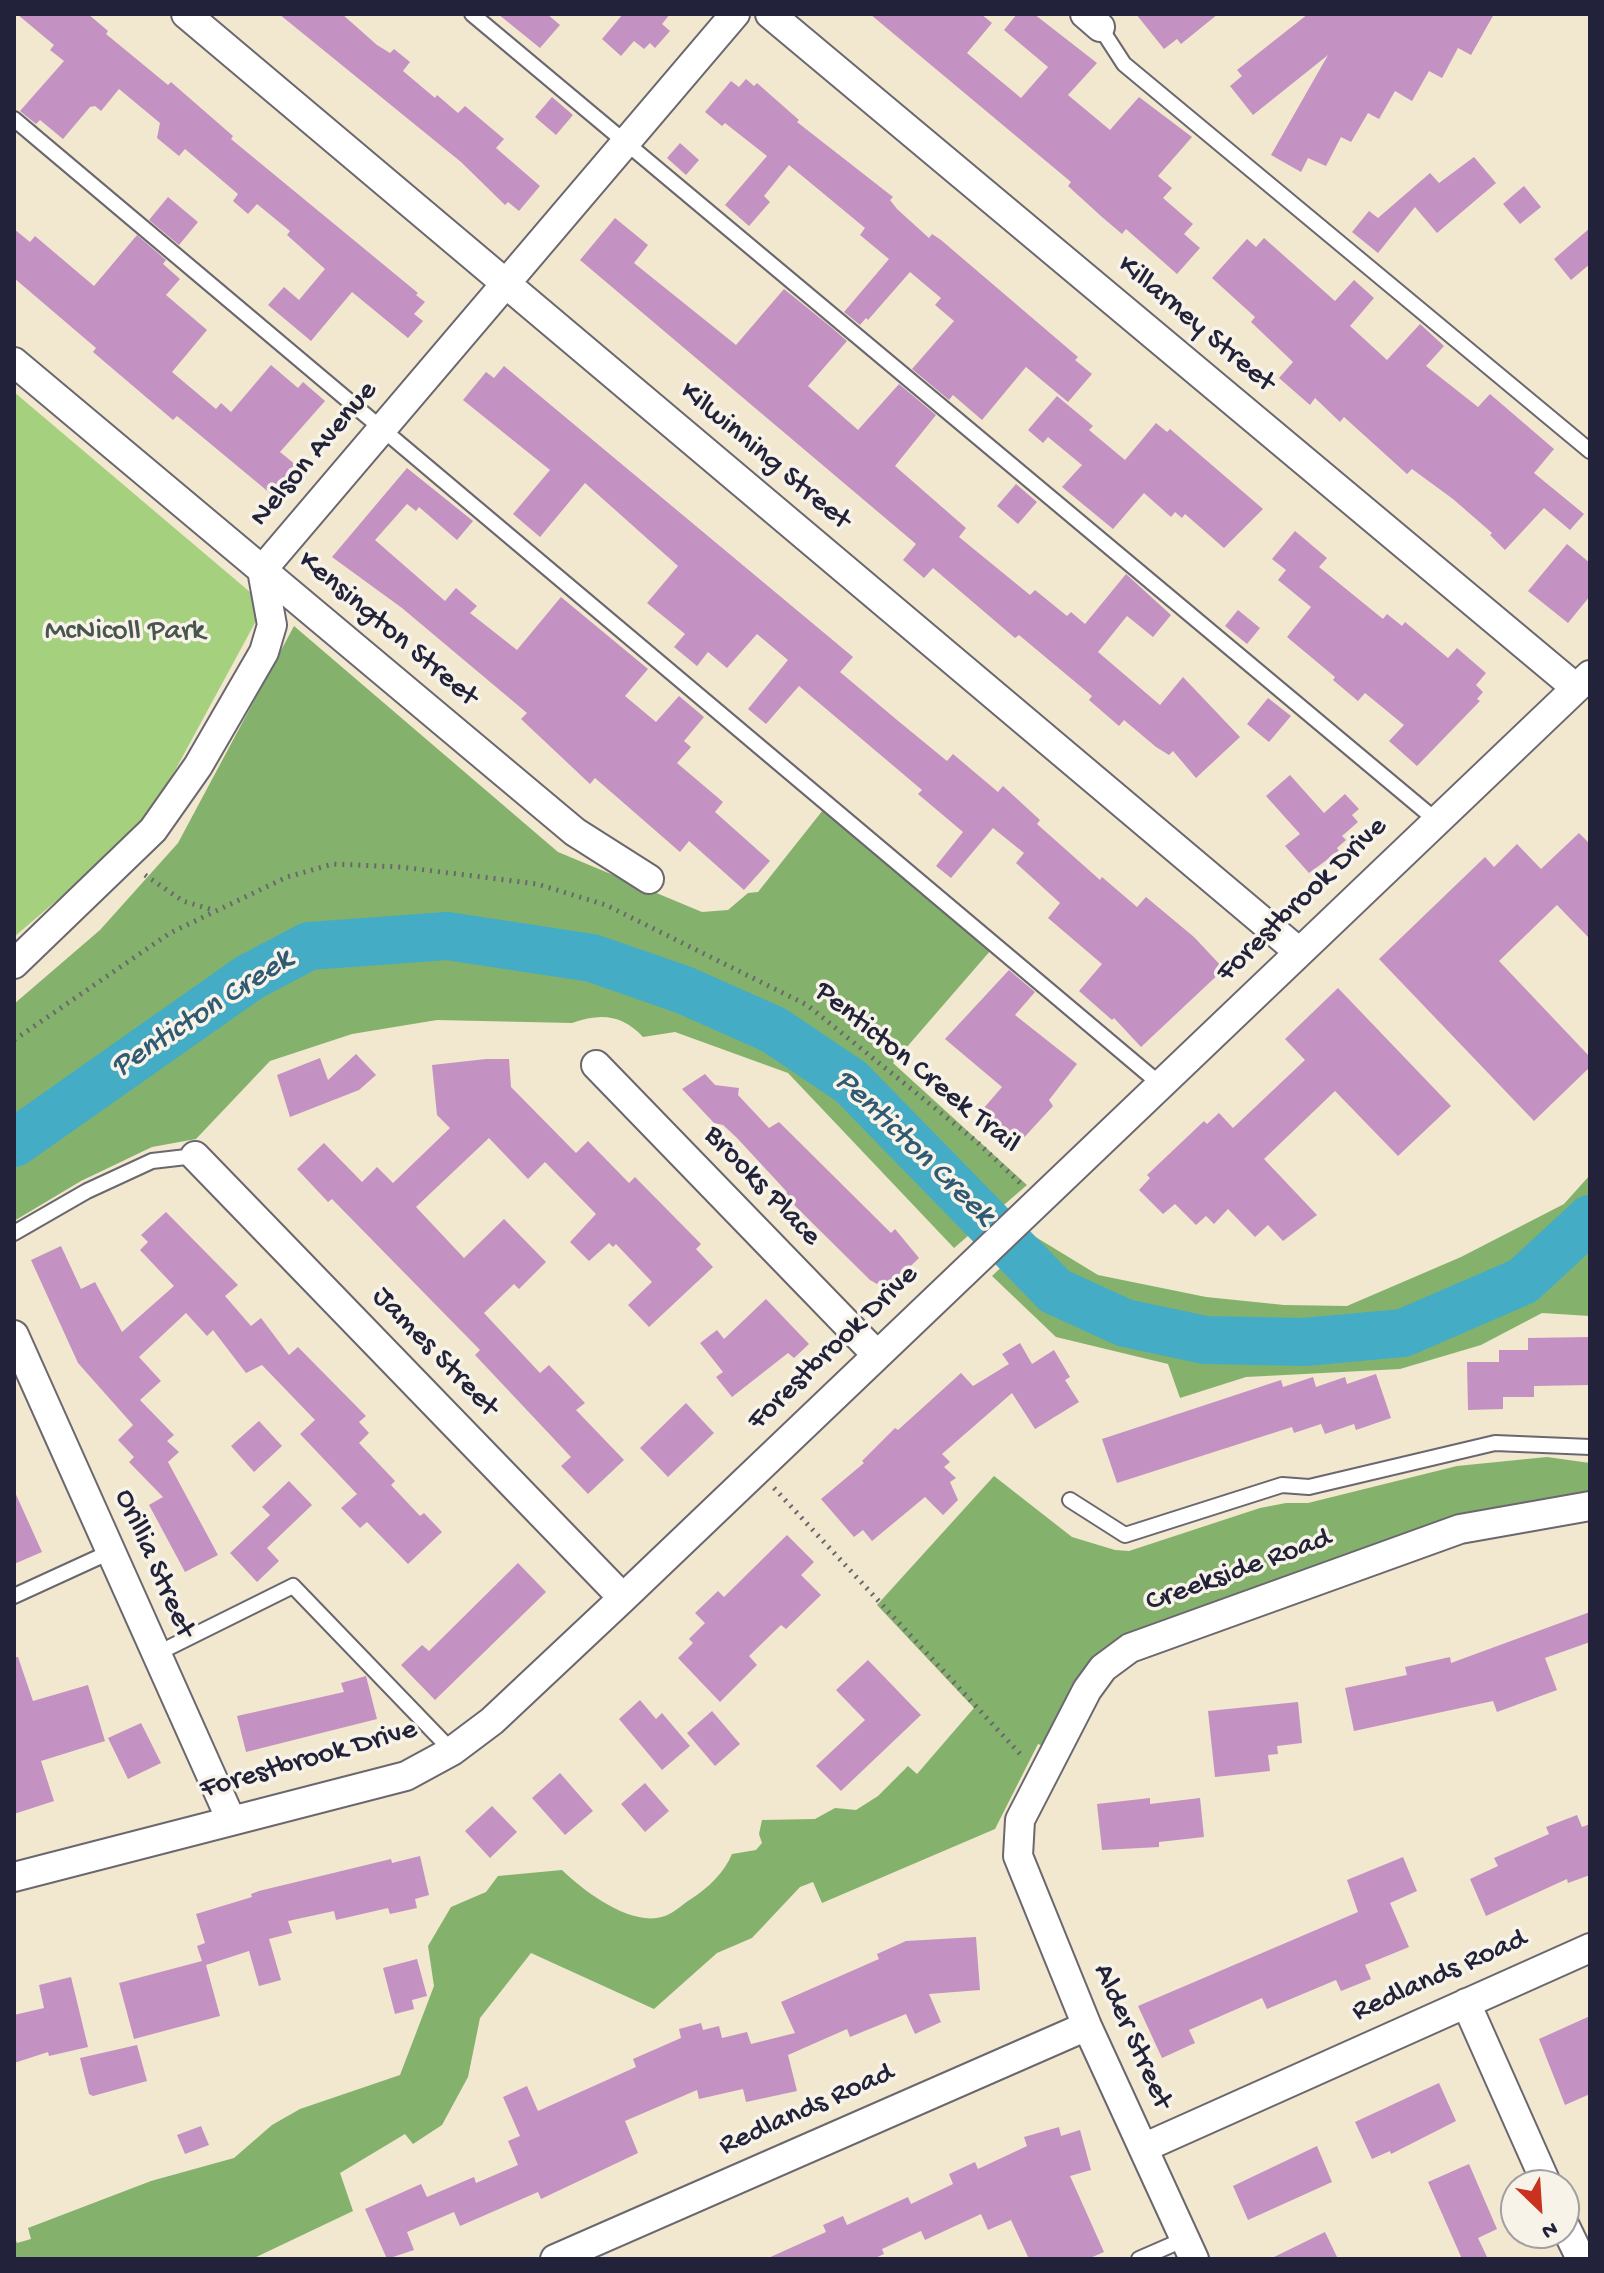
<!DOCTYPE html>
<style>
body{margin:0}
#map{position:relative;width:1604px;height:2273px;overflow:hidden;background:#f2e7cf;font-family:"Gochi Hand",sans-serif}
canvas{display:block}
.frame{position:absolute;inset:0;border:16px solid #22223b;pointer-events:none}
.north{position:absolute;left:1500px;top:2169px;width:80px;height:80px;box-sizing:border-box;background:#f7f3e8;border:2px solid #a29fa3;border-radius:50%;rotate:155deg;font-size:22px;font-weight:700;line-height:32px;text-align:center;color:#22223b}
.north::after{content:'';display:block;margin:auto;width:28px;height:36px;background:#c8321e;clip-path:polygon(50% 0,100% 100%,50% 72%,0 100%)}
</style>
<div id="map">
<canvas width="1604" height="2273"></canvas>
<div class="frame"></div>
<div class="north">N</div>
</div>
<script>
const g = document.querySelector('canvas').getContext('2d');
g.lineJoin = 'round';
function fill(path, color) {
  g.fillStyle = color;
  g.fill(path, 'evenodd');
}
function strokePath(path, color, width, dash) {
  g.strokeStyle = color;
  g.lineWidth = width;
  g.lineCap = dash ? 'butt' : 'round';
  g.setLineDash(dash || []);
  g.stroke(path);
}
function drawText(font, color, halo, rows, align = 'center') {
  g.font = font + ' "Gochi Hand",sans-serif';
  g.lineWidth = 7;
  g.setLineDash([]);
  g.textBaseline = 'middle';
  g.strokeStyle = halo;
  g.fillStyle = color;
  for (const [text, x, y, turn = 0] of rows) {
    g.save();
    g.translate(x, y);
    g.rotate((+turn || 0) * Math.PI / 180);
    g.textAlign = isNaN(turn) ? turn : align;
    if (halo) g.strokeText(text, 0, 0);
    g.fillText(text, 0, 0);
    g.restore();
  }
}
fill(new Path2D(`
 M14,392L257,598L256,621L146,824L14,937Z`), '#a5d07d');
fill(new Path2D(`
 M294,626L558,852L702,912L728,910L748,893L758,892L823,810L991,950L893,1063L1027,1185L954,1248L788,1073L675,1032L643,1037C622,1014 600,1013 572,1023L437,1020L352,1034L270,1061L196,1139L152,1147L81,1181L14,1221V1004L100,930L178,843Z
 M1590,1175V1316L1542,1313L1481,1345L1400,1369L1246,1377L1180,1398L1168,1364L1056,1337L992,1276L1034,1236L1098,1275L1206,1297L1284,1305L1347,1306L1461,1257L1564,1204Z
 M1547,1457L1590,1463V1491L1473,1512L1128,1633C1082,1660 1068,1701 1043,1746L1038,1744L995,1829L822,1903L813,1882L800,1887L752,1938L717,1953L654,2009L531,1953L480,2018L468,2077L442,2125L413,2144L405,2134L340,2173L353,2211L252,2259H14V2236L17,2243L31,2239L28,2228L151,2181L234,2158L272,2125L300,2109L400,2075L434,1986L428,1946L451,1907L486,1892L498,1876L562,1870C585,1892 632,1928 665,1916C674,1913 683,1904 691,1899C708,1888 724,1873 732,1854L756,1850L762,1843L759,1834L762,1820L815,1819L835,1808L856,1810L878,1796L908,1766L917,1774L974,1708L877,1605L994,1476L1072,1537L1115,1550L1129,1551L1260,1508L1286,1503H1308L1457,1466Z`), '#84b26c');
strokePath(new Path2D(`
 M14,1143L250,977L309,946L447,936L592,958L684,990L774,1030L851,1082L1055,1291L1125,1323L1205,1340L1304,1342L1403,1333L1523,1281L1590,1219`), '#45acc5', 48);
fill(new Path2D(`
 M17,14H88L108,31L106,34L168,85L171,82L233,136L231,139L418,293L416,295L425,302L414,314L423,321L408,338L352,292L311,341L268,305L284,287L299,300L325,269L287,235L290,231L257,204L248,214L233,201L238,194L185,149L179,156L157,138L160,123L119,89L101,111L95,106L90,107L63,139L40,120L36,124L20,111L64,61L50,50L54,45Z
 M279,14H342L377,45L390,53L394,49L410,62L403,71L435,98L437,95L458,113L465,106L504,139L496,148L540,186L519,211L508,202L505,205L461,162Z
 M498,14H547L560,25L540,48Z
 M623,14H670L662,24L670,31L655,48L650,43L644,49L634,41L621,56L602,39Z
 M870,14H981L992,23L967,53L1021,98L1048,67L1004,30L1017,14H1034L1097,63L1068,95L1110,130L1139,97L1192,137L1158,176L1172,188L1163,198L1193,224L1184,234L1200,248L1177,274L1126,229L1122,234L1102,217L1068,186L1071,182Z
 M1136,14H1218L1181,44L1177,39L1164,49Z
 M1308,14H1494L1471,55L1458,48L1442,78L1429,71L1412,101L1395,91L1379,119L1368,113L1351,142L1341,137L1326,166L1308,158L1301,172L1271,155L1328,55L1253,115L1230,86L1242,76L1237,70Z
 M746,79L754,86L757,83L799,120L797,122L893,197L890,200L897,209L929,238L932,234L941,240L1078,357L1075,360L1092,374L1068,402L1026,367L982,420L953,395L949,400L912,369L954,321L935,305L941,298L910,272L868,320L866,318L860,325L844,312L889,259L860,235L865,228L789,165L764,196L770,202L749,226L725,205L767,156L725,123L722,126L705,112L731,81L739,87Z
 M552,97L573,115L556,135L535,117Z
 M680,143L699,160L686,175L667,158Z
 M1474,157L1496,183L1437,233L1415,207L1378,253L1352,232L1369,211L1378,218L1430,173L1439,183Z
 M1524,186L1541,207L1520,224L1503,204Z
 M168,197L198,222L179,245L149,220Z
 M615,218L648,245L634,263L736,345L784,289L831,327L847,341L808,386L858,430L899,384L936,415L895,466L966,528L959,537L1030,595L1035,590L1067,616L1071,612L1085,624L1126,574L1171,615L1153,637L1127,616L1098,652L1160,705L1183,677L1240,737L1196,778L1173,751L1169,755L1156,747L1124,720L1119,726L1089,700L1092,696L1019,635L1015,638L933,568L924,578L903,560L916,544L580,260Z
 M1590,228V264L1571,280L1554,259Z
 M14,229L30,242L35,236L94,286L137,235L166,260L163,264L180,279L166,295L207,330L172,372L216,409L221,403L231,412L271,365L298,388L303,382L325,401L280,452L296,465L271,494L177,416L173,420L93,352L96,348L14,278Z
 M1264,238L1335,301L1354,280L1374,298L1350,326L1387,360L1420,324L1444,346L1426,366L1478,407L1490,394L1554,449L1534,473L1584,514L1570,530L1544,508L1505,550L1490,535L1492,533L1453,499L1412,469L1407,474L1344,417L1340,422L1315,398L1310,405L1279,378L1293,362L1251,322L1255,317L1212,278L1247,239L1256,247Z
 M504,366L853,657L840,672L897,720L947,761L953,754L998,792L1003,786L1040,820L1037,824L1100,880L1102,877L1137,907L1146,897L1194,937L1224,969L1141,1047L1114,1018L1112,1020L1079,991L1102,964L1048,918L1060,903L1016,863L1024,853L993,828L951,878L936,866L963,832L918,794L922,790L799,686L766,724L748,709L788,660L757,634L727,668L708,652L697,666L674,647L685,634L647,603L678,566L585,483L540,537L513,514L550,470L463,400L486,372L494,378Z
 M1057,396L1093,426L1089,430L1125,460L1156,423L1167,432L1170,429L1263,509L1224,548L1185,514L1182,518L1175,512L1171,517L1144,493L1113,529L1062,487L1082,465L1048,437L1043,443L1028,430Z
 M407,468L473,521L457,540L419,507L416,511L407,504L375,540L445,601L456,588L477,606L470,613L517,650L561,597L648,669L625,696L656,722L679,696L704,717L684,741L691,747L677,763L723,802L715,812L770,861L744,890L689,841L680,852L595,778L590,784L521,719L527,713L402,608L332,557Z
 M1016,484L1037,502L1018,524L997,506Z
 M1295,531L1327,558L1319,567L1383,619L1387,614L1402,626L1405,622L1448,658L1457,648L1486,673L1476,685L1483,692L1477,699L1480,701L1417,766L1389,741L1404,725L1365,693L1358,701L1333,680L1335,677L1287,637L1311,607L1278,580L1286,570L1272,559Z
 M1567,544L1590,563V596L1568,623L1528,591Z
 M1238,610L1260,628L1247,644L1225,626Z
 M1268,698L1291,716L1269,742L1247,724Z
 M1290,775L1324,813L1345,794L1359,809L1352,815L1358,822L1342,836L1346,840L1337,848L1339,851L1309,873L1285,846L1300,834L1266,796Z
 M1579,833L1590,844V939L1557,905L1499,961L1590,1057V1067L1534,1121L1379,959L1485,857L1494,867L1517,844L1541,869Z
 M1009,970L1035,992L1015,1015L1077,1064L1049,1100L1053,1106L1019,1143L992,1123L995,1120L983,1109L1002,1087L945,1039Z
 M1338,988L1451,1106L1398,1156L1335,1091L1264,1159L1317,1215L1283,1241L1268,1225L1255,1237L1228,1209L1214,1224L1206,1216L1196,1225L1175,1204L1163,1214L1139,1190L1150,1178L1147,1175L1204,1121L1207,1124L1219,1113L1233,1128L1305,1060L1285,1039Z
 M356,1054L376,1075L359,1090L290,1117L277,1075L320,1058L328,1080Z
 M486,1059H509L511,1087L576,1153L588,1141L629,1183L635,1177L701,1244L696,1249L713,1267L649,1327L628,1305L652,1282L616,1244L613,1247L609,1243L589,1261L570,1242L596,1214L545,1162L528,1179L489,1138L416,1207L464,1258L504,1219L546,1262L519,1289L514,1284L484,1313L540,1373L549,1365L585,1403L576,1410L624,1460L588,1494L561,1466L571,1457L475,1355L480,1350L332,1199L328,1202L297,1169L324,1143L362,1182L377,1167L393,1183L450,1128L437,1115L432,1065Z
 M705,1074L715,1085L739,1088L738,1095L769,1128L779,1122L891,1233L895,1229L919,1258L888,1288L880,1280L877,1284L870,1280L784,1195L787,1192L737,1138L723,1125L714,1123L682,1089Z
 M166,1212L238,1285L225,1296L251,1326L261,1318L289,1355L298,1347L366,1416L359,1422L369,1433L359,1443L395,1481L391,1485L420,1516L424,1513L442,1532L408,1564L367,1522L360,1528L341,1508L357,1494L300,1434L315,1420L262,1365L246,1373L213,1330L207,1336L186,1313L139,1357L161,1381L140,1400L174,1435L167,1441L179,1452L168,1462L218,1555L185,1572L149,1505L163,1497L129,1462L134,1457L118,1440L133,1425L78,1363L31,1260L61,1246L81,1289L95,1282L122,1332L174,1286L140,1250L148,1242L141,1235Z
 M766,1299L809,1344L794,1358L788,1353L732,1397L716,1377L723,1372L700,1343L717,1330L724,1339Z
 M1590,1337V1385L1534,1386V1397H1503V1409L1468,1410L1467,1362H1499V1350H1528V1338Z
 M1020,1343L1032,1364L1054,1350L1070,1377L1065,1380L1079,1402L1035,1429L1012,1393L942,1454L950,1462L944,1467L956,1478L950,1482L958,1500L943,1515L925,1497L872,1541L863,1530L854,1537L821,1499L864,1463L862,1461L895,1428L898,1430L961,1373L973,1386L1009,1364L1002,1354Z
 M1376,1374L1391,1418L1356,1430L1354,1424L1325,1434L1321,1424L1294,1433L1292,1427L1117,1483L1102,1439L1281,1380L1283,1387L1313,1377L1316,1387L1345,1377L1347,1384Z
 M686,1403L714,1433L668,1477L640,1448Z
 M259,1421L282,1446L254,1472L231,1446Z
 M289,1481L312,1505L267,1548L279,1561L257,1582L230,1553L270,1515L262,1507Z
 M14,1490L42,1552L14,1564Z
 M787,1535L814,1562L801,1575L821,1595L786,1629L781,1625L749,1656L757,1665L720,1702L678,1658L693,1643L689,1639L705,1623L695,1613L718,1591L724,1597Z
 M518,1563L546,1592L435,1700L401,1665L422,1645L429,1651Z
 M1590,1612V1642L1545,1658L1557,1690L1497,1712L1493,1701L1354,1731L1345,1688L1407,1675L1405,1667L1450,1657L1451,1663Z
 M14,1657H18L33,1701L88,1685L105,1741L41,1761L54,1801L14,1814Z
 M868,1660L921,1715L841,1791L816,1766L865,1720L836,1690Z
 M366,1676L377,1719L246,1752L237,1716L344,1692L341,1683Z
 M640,1700L656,1719L662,1713L690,1746L662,1770L619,1719Z
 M1298,1702L1302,1743L1277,1746L1278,1754L1268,1755L1270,1771L1215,1777L1208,1711Z
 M712,1711L740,1744L715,1766L687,1733Z
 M141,1723L161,1763L128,1779L108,1738Z
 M560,1773L593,1811L565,1835L532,1798Z
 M645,1783L669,1811L645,1832L621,1804Z
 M1150,1798V1804L1200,1798L1204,1837L1159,1842V1847L1102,1850L1097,1804Z
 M492,1806L517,1832L490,1858L465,1831Z
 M1577,1815L1582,1827L1590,1824V1875L1568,1883L1567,1879L1486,1916L1470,1879L1498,1866L1494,1858L1549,1834L1546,1827Z
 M420,1856L429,1895L415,1899L417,1908L390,1914L388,1908L336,1920L334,1911L288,1921L292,1933L269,1939L281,1980L259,1986L249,1951L206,1965L220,2016L134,2039L119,1983L202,1961L197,1946L205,1943L196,1914L252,1897L251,1894L259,1891L391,1859L392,1863Z
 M1403,1857L1417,1891L1390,1903L1409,1947L1365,1965L1371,1979L1341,1991L1336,1980L1267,2009L1262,1998L1189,2030L1195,2043L1162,2058L1138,2006L1358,1912L1347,1880Z
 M976,1937L980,1990L929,1994L941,2022L915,2034L906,2014L850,2037L847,2029L788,2055L797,2091L746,2102L743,2089L699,2099L697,2090L625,2121L638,2153L541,2199L538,2192L460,2226L454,2212L407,2232L414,2250L387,2259L365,2209L421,2184L427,2197L474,2177L476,2183L518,2165L508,2141L520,2136L503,2097L527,2086L538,2111L636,2067L633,2059L681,2038L679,2029L701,2023L703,2030L719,2026L722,2038L747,2032L751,2044L795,2033L781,2002L879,1959L877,1954L906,1941Z
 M417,1959L427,1996L412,2000L414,2009L395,2014L383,1968Z
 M71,1977L88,2047L49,2056L48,2052L14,2063V2015L44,2008L39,1985Z
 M1590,2016V2094L1565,2105L1539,2039Z
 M137,2045L147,2081L93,2096L89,2094L80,2058Z
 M1439,2083L1456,2121L1391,2154L1390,2151L1372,2159L1355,2122Z
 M201,2126L209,2145L185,2154L177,2135Z
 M1059,2127L1061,2136L1080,2130L1091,2170L1070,2176L1104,2252L1088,2259H1029L1011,2220L988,2230L981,2214L925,2240L921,2231L882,2249L884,2254L873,2259H766L826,2232L823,2225L843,2216L847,2225L908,2197L911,2204L953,2184L949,2174L975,2162L978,2169L1027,2146L1024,2137Z
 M1317,2146L1332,2182L1248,2220L1233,2186Z
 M1469,2164L1497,2229L1478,2238L1488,2259H1462L1428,2182Z
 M1325,2232L1338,2259H1270Z`), '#c392c2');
const service = new Path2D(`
 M472,14L1437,821
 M1100,27L1124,64L1590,451
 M14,119L1160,1084
 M14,1233L87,1191L152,1161L195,1156
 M1070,1500L1125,1535L1282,1485L1309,1487L1495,1443L1590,1447
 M14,1596L110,1552
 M156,1654L293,1586L452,1751
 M1139,2259L1185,2239`);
const minor = new Path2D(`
 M186,14L1299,952
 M770,14L1576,688
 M1085,14L1100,27
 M14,362L575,832L649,879
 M14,964L153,830L198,766L264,652L272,625L262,570L735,14
 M596,1065L877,1355
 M195,1156L623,1598
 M14,1335L231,1820
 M14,1877L406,1776L452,1751L492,1721L623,1598L1590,675
 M1466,2003L1547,2185
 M1143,2148L1590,1948
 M1564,2224L1581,2259
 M555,2259L1087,2026
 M1194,2259L1087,2026L1018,1856L1020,1820L1087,1690L1103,1668L1130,1648L1460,1529L1590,1506`);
strokePath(service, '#6b676f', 18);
strokePath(minor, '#6b676f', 32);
strokePath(new Path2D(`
 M145,875L183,901L213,910
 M14,1040L170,933L287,877L333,864L401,867L537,884L606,905L807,1005L977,1142L1020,1183
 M774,1488L1022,1756`), '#6b676f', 5, [2, 6]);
strokePath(service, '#fff', 14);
strokePath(minor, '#fff', 28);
drawText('30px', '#22223b', '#f7f3e8', [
 ["Killarney Street",1195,325,40],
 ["Nelson Avenue",315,455,-50],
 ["Kilwinning Street",764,457,40],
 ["Kensington Street",387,630,40],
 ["Forestbrook Drive",1303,901,-44],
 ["Penticton Creek Trail",916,1069,39],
 ["Brooks Place",761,1187,46],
 ["Forestbrook Drive",834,1349,-44],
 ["James Street",434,1353,46],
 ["Orillia Street",153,1564,66],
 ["Creekside Road",1239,1572,-20],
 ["Forestbrook Drive",309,1761,-16],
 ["Redlands Road",1440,1977,-24],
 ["Alder Street",1131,2037,66],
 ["Redlands Road",807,2111,-24]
]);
drawText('30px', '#49564f', '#f7f3e8', [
 ["McNicoll Park",125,633]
]);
drawText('italic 32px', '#305972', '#f7f3e8', [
 ["Penticton Creek",203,1015,-33],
 ["Penticton Creek",913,1149,44]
]);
</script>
